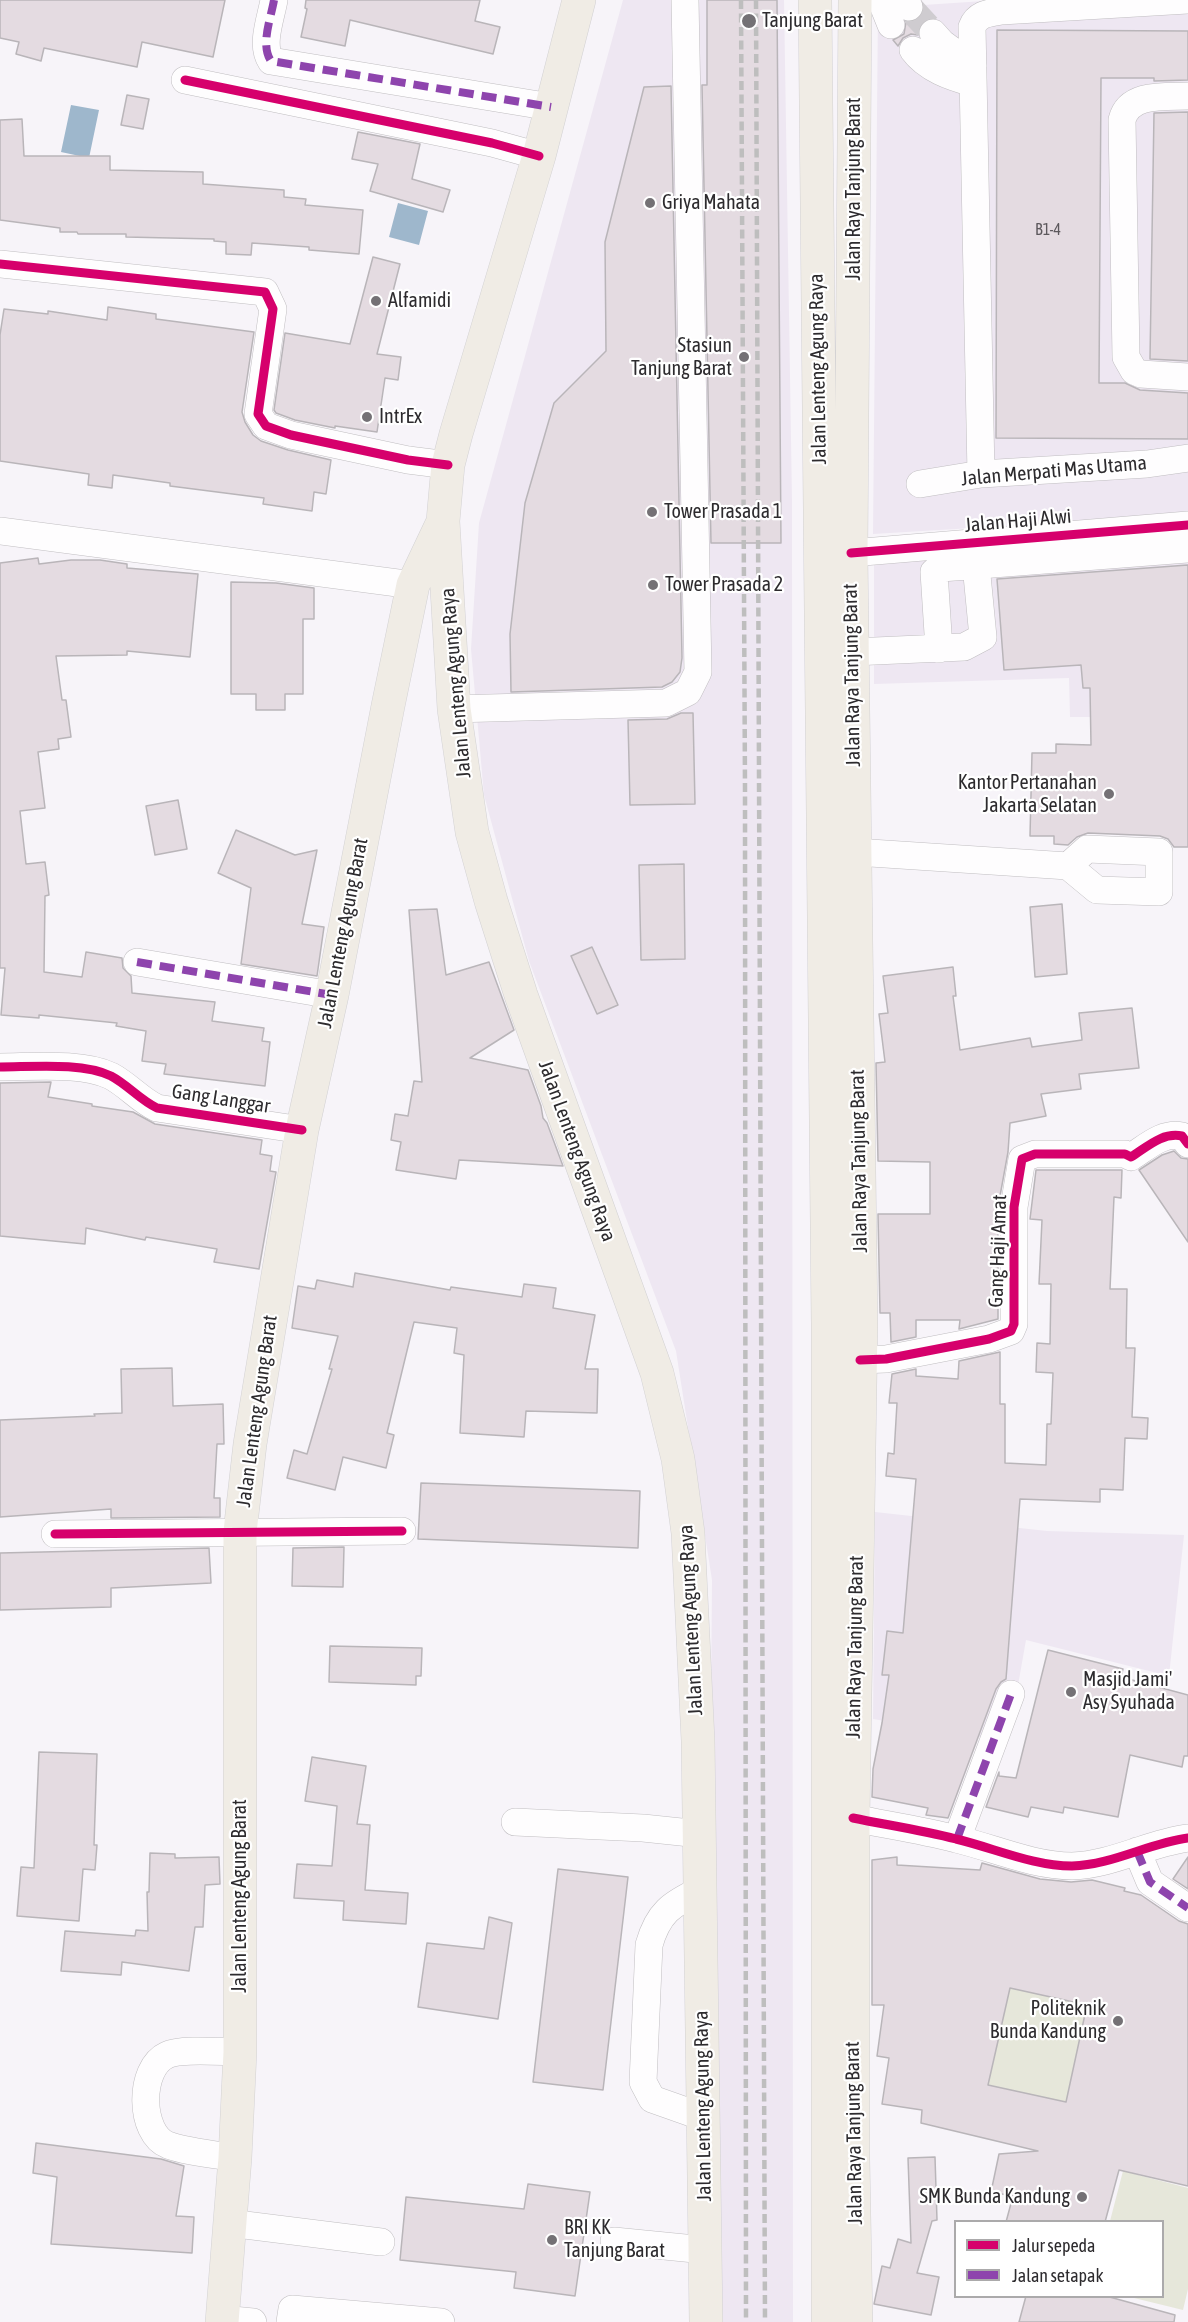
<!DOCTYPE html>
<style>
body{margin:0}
#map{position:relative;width:1188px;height:2322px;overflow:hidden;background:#f7f4f9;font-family:"Asap Condensed",sans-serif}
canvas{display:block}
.legend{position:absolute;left:954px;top:2220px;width:210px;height:78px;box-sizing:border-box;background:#fff;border:2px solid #abaaab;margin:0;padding:8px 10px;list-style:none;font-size:18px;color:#2d2b2e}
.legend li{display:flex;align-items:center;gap:12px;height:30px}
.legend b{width:30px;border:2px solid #abaaab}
</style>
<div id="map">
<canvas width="1188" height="2322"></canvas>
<ul class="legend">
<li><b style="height:8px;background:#d6006c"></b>Jalur sepeda</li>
<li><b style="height:8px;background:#8e44ad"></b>Jalan setapak</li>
</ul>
</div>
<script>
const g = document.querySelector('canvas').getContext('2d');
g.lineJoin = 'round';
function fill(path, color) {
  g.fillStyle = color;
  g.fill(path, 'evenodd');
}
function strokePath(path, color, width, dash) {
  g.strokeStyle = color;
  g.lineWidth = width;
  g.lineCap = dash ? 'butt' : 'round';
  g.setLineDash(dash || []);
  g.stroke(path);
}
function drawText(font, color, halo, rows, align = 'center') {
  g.font = font + ' "Asap Condensed",sans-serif';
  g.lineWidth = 4.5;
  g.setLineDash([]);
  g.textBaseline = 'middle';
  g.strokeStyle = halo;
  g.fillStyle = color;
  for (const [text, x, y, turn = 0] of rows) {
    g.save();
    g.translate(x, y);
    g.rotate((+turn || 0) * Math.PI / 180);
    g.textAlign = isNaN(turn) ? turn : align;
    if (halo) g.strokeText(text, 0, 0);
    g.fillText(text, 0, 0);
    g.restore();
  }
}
fill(new Path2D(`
 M623,0H784L792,501L793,2322H706L712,1580L676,1351L529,961L484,795L471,649L479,523Z
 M999,0H1188V515L873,534L878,8Z
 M1188,536V717H1070L1069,678L874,684V560Z
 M875,1512L1047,1531L1184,1535L1169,1676L1026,1640L1008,1742L873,1719Z`), '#eee7f2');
fill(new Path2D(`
 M1010,1988L1087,2005L1066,2102L988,2085Z
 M1123,2171L1188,2188V2289L1183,2310L1130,2297L1162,2296V2222L1110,2221Z`), '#e6e7da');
fill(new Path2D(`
 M71,105L99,110L89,158L61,152Z
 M398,203L428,211L419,245L389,237Z`), '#9eb7cc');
const building = new Path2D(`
 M0,0H225L213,57L142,42L137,67L44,48L41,61L16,54L19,42L0,38Z
 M306,0H480L475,21L500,27L493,54L350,20L345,46L301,37L307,9L305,8Z
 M707,0H777L781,543H711L702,85H707Z
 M915,21L918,35L911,34L903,38L898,46L893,40L904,34L906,22Z
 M997,30L1188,31V80L1154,81V78H1101L1099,383H1125L1140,390L1188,393V439L996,438Z
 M671,86L682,658L680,672L672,682L662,687L511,692L510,634L525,503L554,403L606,351L605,242L644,87Z
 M127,95L149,99L143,129L121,125Z
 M1188,112V361L1150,359L1154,113Z
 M22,119L24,156H110V170L203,172V184L284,190V197L306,199L305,205L363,210L359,254L309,250V247L252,243L251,255L226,254V242L214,241V239L126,237V234H78L77,232H60V228L0,220V120Z
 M358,132L420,144L412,179L450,190L443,212L370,191L378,164L352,159Z
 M373,257L400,264L377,354L401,357L398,380L385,378L377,432L335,426V428L295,420L276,413L274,410L285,333L350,344Z
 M108,307L156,314V319L254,332L242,412L245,422L253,435L261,441L288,450L331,460L326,494L314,492L312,511L263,504L264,498L170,486V483L113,475L112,488L88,485L89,474L0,461V335L4,309L48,314V311L107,320Z
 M38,558L39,564L71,560H100L127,564V568L198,574L190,657L127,651V655L56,656L62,700H66L71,737L58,739L59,749L38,752L45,808L20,811L26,864L45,862L49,895L45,896L44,972L82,977L86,952L122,958L123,968L131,976L132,993L215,1002L212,1021L264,1028L262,1041L270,1042L265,1086L164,1074L166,1064L142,1061L146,1031L116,1026L117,1023L39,1015V1018L1,1015L5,968H0V563Z
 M1188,565V847H1174L1168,839L1160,836L1088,833L1077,837L1068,845L1054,844V836H1030L1032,753H1056V744L1091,745L1090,688H1083L1081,665L1004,670L997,579Z
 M231,582L276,583L314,588V619H303V694H285V710H256V694H231Z
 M681,713H693L695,804L630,805L628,720L667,719Z
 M178,800L187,849L155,855L146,806Z
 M236,830L295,855L317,850L302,924L324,927L317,976L241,964L251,888L218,873Z
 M684,864L685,959L641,960L639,865Z
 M1062,904L1067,974L1035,977L1030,907Z
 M437,909L446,975L489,962L514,1030L470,1058L528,1070L541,1106L543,1118L547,1123L563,1166L459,1160L456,1179L396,1170L401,1142L391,1140L395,1114L408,1116L414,1081L422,1082L409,910Z
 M592,947L618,1005L597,1014L571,956Z
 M953,967L956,996H953L960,1050L1030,1038L1032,1047L1082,1040L1079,1013L1132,1008L1139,1068L1079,1074L1081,1089L1041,1094L1046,1116L1010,1123L1008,1152L998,1207V1319L959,1329L960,1320H916V1337L891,1342L890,1313H880L878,1214H930V1162L878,1161L876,1063L885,1062L879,1014L888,1013L883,976Z
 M51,1082L48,1097L92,1104V1106L133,1112L155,1124L262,1140L260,1154L272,1156L270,1171L276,1172L259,1269L214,1262L217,1249L146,1237L145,1240L86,1228L85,1244L0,1236V1083Z
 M1174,1151L1181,1158L1188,1159V1242L1139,1170L1162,1155Z
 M1036,1170H1122L1121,1198L1114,1197L1110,1289H1127L1126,1348H1135L1132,1417L1148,1418L1147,1439L1125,1438L1123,1490L1100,1489V1502L1020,1499L1006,1679L1001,1682L996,1689L948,1818L926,1815L928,1808L872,1797L873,1769L882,1723L889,1675H882L887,1631L903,1633L916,1479L886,1476L888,1453L894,1454L897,1403H889L892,1374L916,1369V1376L958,1379L959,1361L1000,1352V1404H1005V1463L1046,1465L1047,1424H1051L1053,1373L1036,1372L1037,1343L1050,1344L1051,1284H1039L1042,1220L1030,1219Z
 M355,1273L450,1290L451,1287L522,1297L524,1284L556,1288L553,1308L595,1315L585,1369H598L597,1413L526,1411L524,1437L460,1433L464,1355L454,1353L457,1328L414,1322L387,1433L394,1435L386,1468L343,1457L335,1490L287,1478L294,1450L307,1454L332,1369H329L338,1336L292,1328L298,1286L315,1289L317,1280L353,1287Z
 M172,1368L173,1406L223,1404L224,1444H217L214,1498H220V1517L111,1518V1509L0,1517V1420L95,1416L94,1414L122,1413L121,1369Z
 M421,1483L640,1491L638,1548L418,1539Z
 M344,1547L343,1587L292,1586L293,1548Z
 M209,1548L211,1583L111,1588V1607L0,1610V1553Z
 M330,1646L422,1648L421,1676H416V1685L329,1682Z
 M1048,1650L1123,1669L1121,1677L1188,1695V1756H1184L1182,1767L1130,1755L1118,1817L1064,1807L1063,1813L1031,1807L1028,1817L986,1807L999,1772V1776L1016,1778Z
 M39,1752L97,1754L94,1845H97L95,1870L83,1869L79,1921L17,1916L21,1867L34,1868Z
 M312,1757L366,1766L357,1824L370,1825L365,1890L408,1893L406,1924L343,1920L344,1901L294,1898L297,1864L332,1866L337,1806L305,1801Z
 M150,1853L175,1854V1858L219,1857L220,1884L205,1885L203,1927H195L189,1971L122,1962L121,1975L61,1971L65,1931L135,1936L136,1930L148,1931L147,1892H149Z
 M897,1857V1865L980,1870L982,1863L1040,1879L1071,1882L1092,1880L1125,1888L1124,1891L1141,1895L1179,1921L1188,1924V2186L1119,2170L1105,2222H1006L1013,2196L991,2192L999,2154L1038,2151L921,2123L922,2110L882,2104L889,2058L877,2056L884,2005H872V1860ZM1010,1988L1087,2005L1066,2102L988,2085Z
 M1188,1857V1889L1173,1879Z
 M558,1869L628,1877L603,2090L533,2082Z
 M489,1917L512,1923L498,2019L418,2007L427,1943L484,1949Z
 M36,2143L161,2159L184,2166L176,2216L194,2217L192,2253L51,2244L57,2177L33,2173Z
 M935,2157L937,2220L932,2221L917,2273L939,2277L931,2315L874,2304L882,2266L890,2268L898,2239L911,2243L908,2158Z
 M528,2184L590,2192L575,2296L514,2288L516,2272L400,2260L406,2197L524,2209Z
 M1026,2296H1106L1175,2315L1174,2322H1019Z`);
fill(building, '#e4dbe1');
strokePath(building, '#b9b5b9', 1.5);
strokePath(new Path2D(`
 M909,7L933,33`), '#cfccd0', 27, [27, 14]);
const minor = new Path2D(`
 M274,0C271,18 260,45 271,61L551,107
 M881,0L891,25
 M905,0L909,7
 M933,33L942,43L973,66
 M913,50C927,69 951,77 973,83
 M185,80L492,143L539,156
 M1188,96C1166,97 1129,92 1122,120L1126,357L1134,371L1141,374L1188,377
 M0,264L265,292L273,309L258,414L266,426L291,435L408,460L448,465
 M981,474L972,27C977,14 988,13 1001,11L1188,0
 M920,484L981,474L1147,464L1188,458
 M0,531L413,585
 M851,553L1188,525
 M939,649L934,572L941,568L1188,549
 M853,652L964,647L983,637L976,565
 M454,709L666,703L688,692L698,672L685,0
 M855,852L1068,866L1097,890L1159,892V852L1087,849L1068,866
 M137,962L332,995
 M0,1067C32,1067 82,1062 111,1076C128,1085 140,1100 157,1108L302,1130
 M860,1360L886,1359L989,1339L1011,1331L1014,1324V1207L1022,1159L1035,1154H1125L1131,1157C1147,1147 1162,1132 1182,1136L1188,1144
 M55,1534L402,1531
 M853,1818C887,1825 922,1830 956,1839C994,1848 1033,1866 1072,1866C1112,1865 1149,1843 1188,1838
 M515,1822L643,1828L700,1834
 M957,1839L1011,1694
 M1137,1851L1150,1882L1188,1908
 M701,1890C671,1904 658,1913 649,1945L643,2082L652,2099L703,2117
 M235,2158C216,2154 185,2152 168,2145C139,2134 138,2068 167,2055C181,2048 223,2052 240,2052
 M229,2223L381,2242
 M614,2241L705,2250
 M222,2319L253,2322
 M290,2322L292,2309L441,2322`);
const major = new Path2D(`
 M579,0L539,156L456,434L448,465L443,521L454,709L472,832L491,901L521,995L657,1373L678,1459L688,1533L698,1741L706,2322
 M815,0L828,1323V2322
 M855,0L851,553L861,1325L853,1818V2159L856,2322
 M222,2322L235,2158L240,2052V1532L250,1444L302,1130L332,995L388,706L413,585L441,526`);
strokePath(minor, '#c0bec1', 28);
strokePath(major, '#d2d1d3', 34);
strokePath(minor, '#fefdfe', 27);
strokePath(major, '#f0ece5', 33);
strokePath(new Path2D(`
 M741,0L745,787L746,2322
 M756,0L765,2322`), '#bebebe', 4.5, [9, 4.5]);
strokePath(new Path2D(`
 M274,0C271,18 260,45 271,61L551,107
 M137,962L332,995
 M957,1839L1011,1694
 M1137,1851L1150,1882L1188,1908`), '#8e44ad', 8, [15, 8]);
strokePath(new Path2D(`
 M185,80L492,143L539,156
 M0,264L265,292L273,309L258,414L266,426L291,435L408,460L448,465
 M851,553L1188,525
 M0,1067C32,1067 82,1062 111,1076C128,1085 140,1100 157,1108L302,1130
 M860,1360L886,1359L989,1339L1011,1331L1014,1324V1207L1022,1159L1035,1154H1125L1131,1157C1147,1147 1162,1132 1182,1136L1188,1144
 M55,1534L402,1531
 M853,1818C887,1825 922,1830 956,1839C994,1848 1033,1866 1072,1866C1112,1865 1149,1843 1188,1838`), '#d6006c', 9);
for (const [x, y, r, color] of [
 [749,21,8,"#747175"],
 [650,203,6,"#747175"],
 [376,301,6,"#747175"],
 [744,357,6,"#747175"],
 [367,417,6,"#747175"],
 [652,512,6,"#747175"],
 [653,585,6,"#747175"],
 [1109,794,6,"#747175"],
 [1071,1692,6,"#747175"],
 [1118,2021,6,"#747175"],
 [1082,2197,6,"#747175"],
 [552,2240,6,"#747175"]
]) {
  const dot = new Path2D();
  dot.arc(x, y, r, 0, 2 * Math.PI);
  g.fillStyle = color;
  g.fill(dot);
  strokePath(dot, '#fff', 2);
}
drawText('16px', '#5c585c', null, [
 ["B1-4",1048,230]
]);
drawText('20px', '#2d2b2e', '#fff', [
 ["Tanjung Barat",762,21],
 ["Griya Mahata",662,203],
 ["Alfamidi",388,301],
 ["Stasiun",732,346,"right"],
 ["Tanjung Barat",732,369,"right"],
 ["IntrEx",379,417],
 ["Tower Prasada 1",664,512],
 ["Tower Prasada 2",665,585],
 ["Kantor Pertanahan",1097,783,"right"],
 ["Jakarta Selatan",1097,806,"right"],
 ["Masjid Jami'",1083,1680],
 ["Asy Syuhada",1083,1703],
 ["Politeknik",1106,2009,"right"],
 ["Bunda Kandung",1106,2032,"right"],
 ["SMK Bunda Kandung",1070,2197,"right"],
 ["BRI KK",564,2228],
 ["Tanjung Barat",564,2251]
], 'left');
drawText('20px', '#2d2b2e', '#fff', [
 ["Jalan Raya Tanjung Barat",854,189,-90],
 ["Jalan Lenteng Agung Raya",818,369,-91],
 ["Jalan Merpati Mas Utama",1054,471,-5],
 ["Jalan Haji Alwi",1018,521,-5],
 ["Jalan Raya Tanjung Barat",852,675,-91],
 ["Jalan Lenteng Agung Raya",456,683,-95],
 ["Jalan Lenteng Agung Barat",343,933,-79],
 ["Gang Langgar",221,1099,9],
 ["Jalan Lenteng Agung Raya",577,1151,70],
 ["Jalan Raya Tanjung Barat",859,1161,-91],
 ["Gang Haji Amat",998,1251,-88],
 ["Jalan Lenteng Agung Barat",257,1411,-82],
 ["Jalan Lenteng Agung Raya",691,1620,-93],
 ["Jalan Raya Tanjung Barat",855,1647,-89],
 ["Jalan Lenteng Agung Barat",240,1896,-90],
 ["Jalan Lenteng Agung Raya",703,2106,-91],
 ["Jalan Raya Tanjung Barat",854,2133,-91]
]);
</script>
